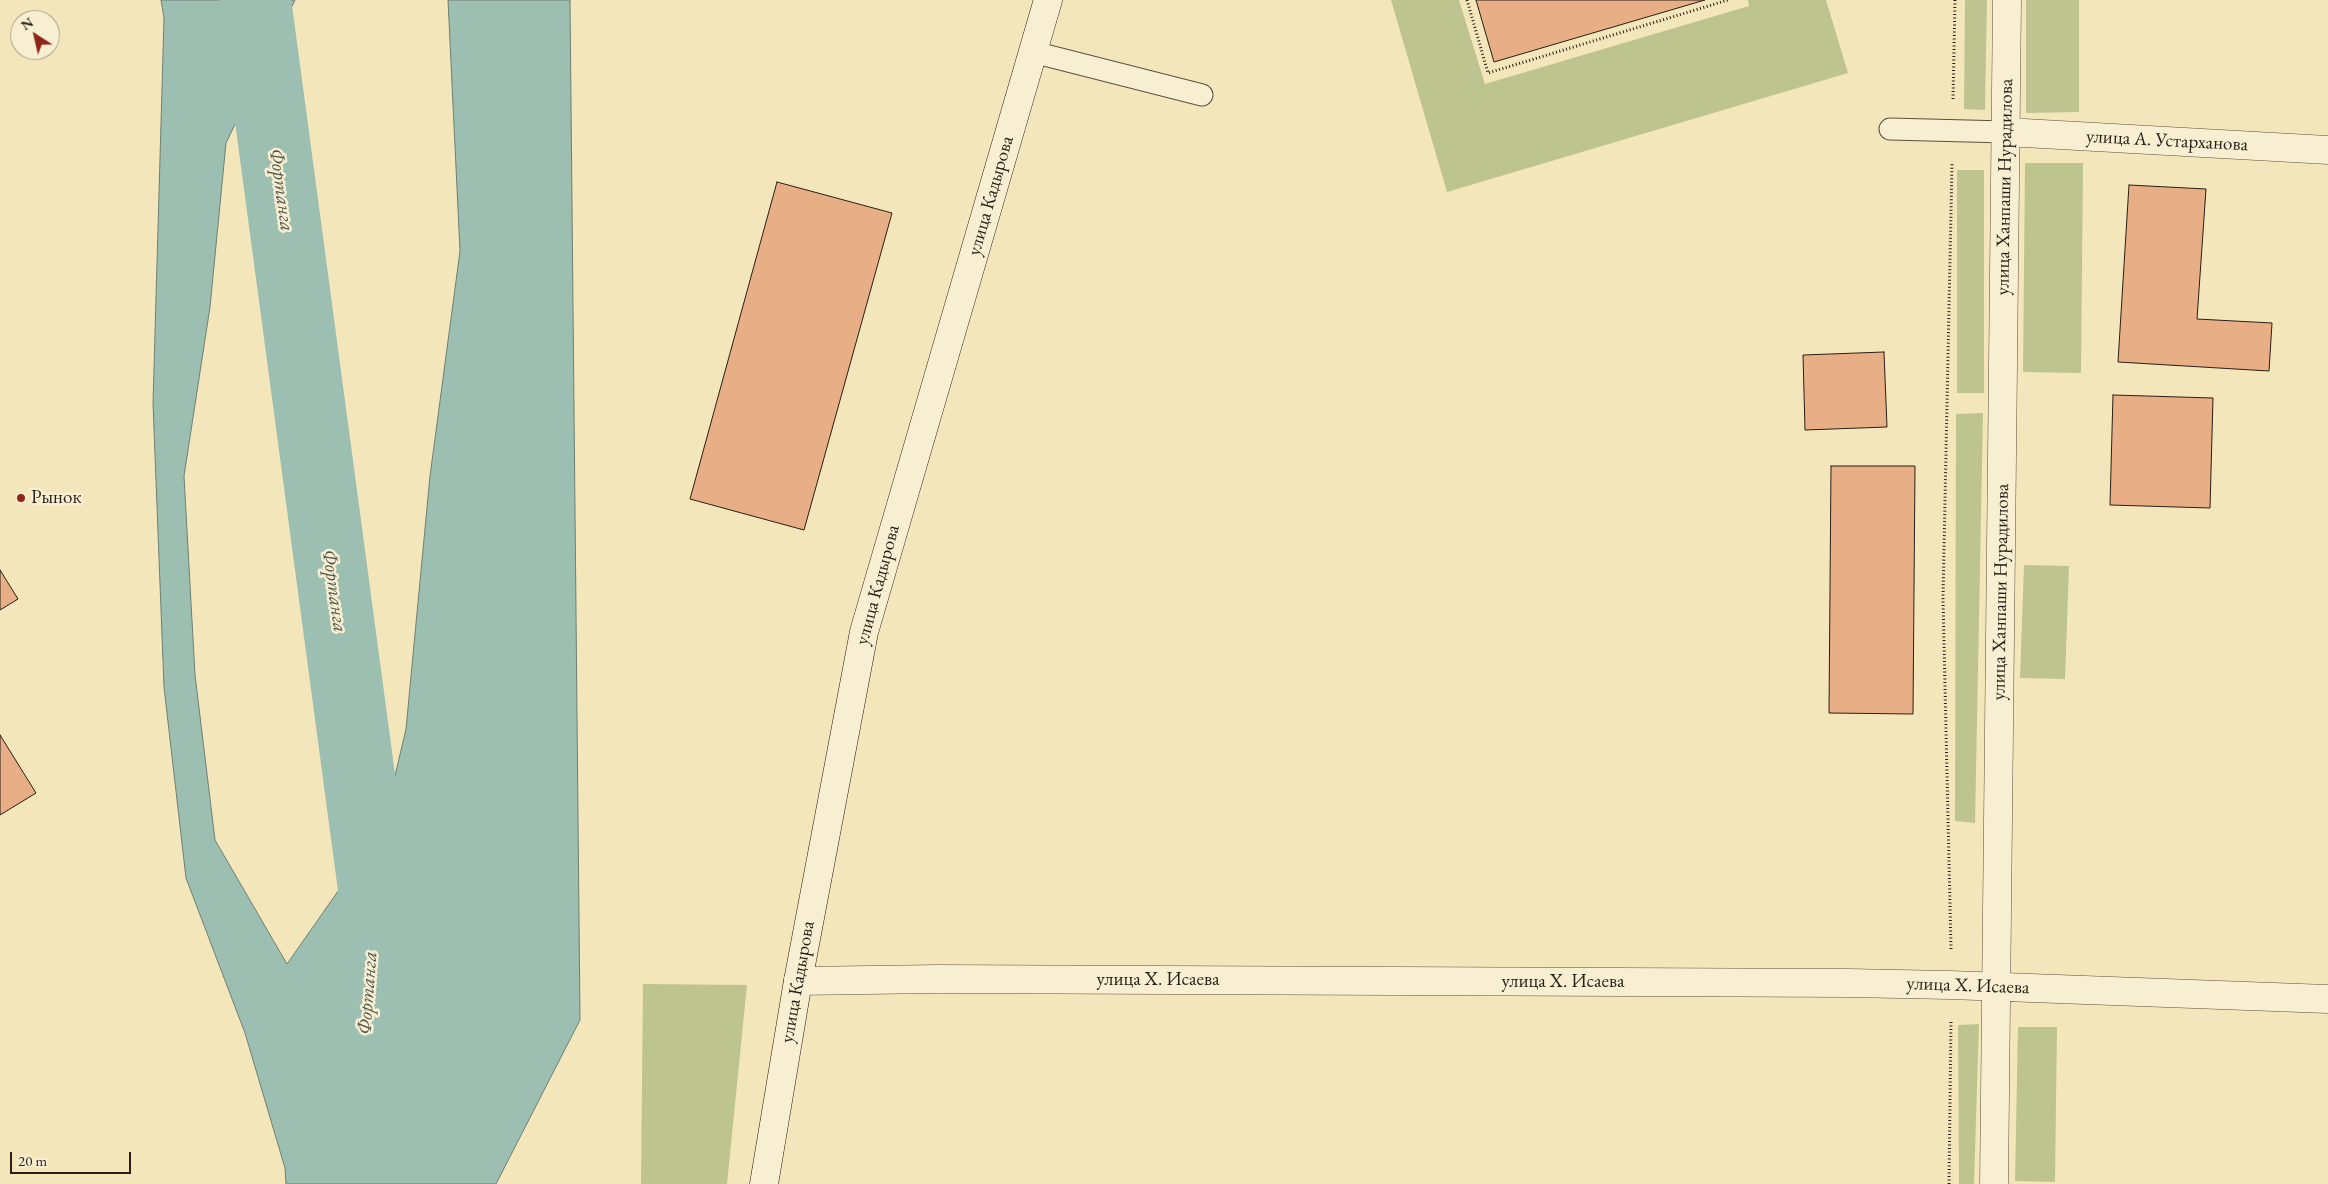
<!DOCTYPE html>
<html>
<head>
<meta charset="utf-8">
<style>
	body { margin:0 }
	#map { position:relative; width:2328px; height:1184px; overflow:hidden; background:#f4e6bb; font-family:"EB Garamond",serif }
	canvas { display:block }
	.north { position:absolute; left:10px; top:10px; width:50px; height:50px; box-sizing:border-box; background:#f8efd3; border:1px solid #a59b87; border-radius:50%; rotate:325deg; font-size:14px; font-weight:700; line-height:20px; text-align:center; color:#281e15 }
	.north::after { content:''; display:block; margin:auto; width:18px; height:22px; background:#8f2418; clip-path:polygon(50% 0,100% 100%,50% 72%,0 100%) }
	.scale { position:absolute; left:10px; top:1152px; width:121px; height:22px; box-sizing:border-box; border:2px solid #281e15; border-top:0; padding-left:6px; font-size:15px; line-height:18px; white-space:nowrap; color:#281e15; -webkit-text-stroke:4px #f8efd3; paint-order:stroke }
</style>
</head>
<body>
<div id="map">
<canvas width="2328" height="1184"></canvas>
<div class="north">N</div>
<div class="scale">20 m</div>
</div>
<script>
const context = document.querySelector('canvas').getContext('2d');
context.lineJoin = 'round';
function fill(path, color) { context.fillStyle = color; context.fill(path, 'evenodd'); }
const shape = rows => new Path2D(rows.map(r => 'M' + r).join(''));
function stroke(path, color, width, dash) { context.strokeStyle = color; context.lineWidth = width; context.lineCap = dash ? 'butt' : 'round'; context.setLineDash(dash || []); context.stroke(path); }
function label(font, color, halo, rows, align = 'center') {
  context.font = font + ' "EB Garamond",serif'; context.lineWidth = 5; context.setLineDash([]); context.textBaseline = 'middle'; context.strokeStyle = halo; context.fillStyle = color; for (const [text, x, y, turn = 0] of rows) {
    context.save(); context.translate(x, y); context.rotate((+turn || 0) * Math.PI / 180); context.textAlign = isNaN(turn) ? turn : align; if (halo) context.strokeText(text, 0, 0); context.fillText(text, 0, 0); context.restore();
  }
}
fill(shape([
	[1391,0,1459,0,1485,84,1749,6,1748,0,1826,0,1848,73,1447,192],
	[1965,0,1987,0,1985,110,1964,109],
	[2026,0,2079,0,2079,112,2026,113],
	[2025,163,2083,163,2081,373,2023,372],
	[1957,170,1984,170,1984,393,1957,393],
	[1983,413,1975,823,1955,821,1956,414],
	[2024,565,2069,566,2065,679,2020,678],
	[643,984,747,985,727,1184,641,1184],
	[1979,1024,1974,1184,1959,1184,1958,1025],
	[2018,1027,2057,1027,2055,1182,2015,1181]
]), '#bdc48f');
const water = shape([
	[161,0,295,0,226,143,210,307,184,476,195,675,215,840,287,964,383,827,406,729,430,476,460,251,448,0,570,0,580,1020,496,1184,286,1184,285,1168,245,1033,186,878,164,687,153,403,164,18,161,0]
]);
fill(water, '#9cbfb1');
stroke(water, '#6e7f73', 1);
stroke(shape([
	[255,0,375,896,371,949]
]), '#9cbfb1', 72);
const building = shape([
	[1476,0,1705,0,1494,62,1476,0],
	[777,182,892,213,804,530,690,499,777,182],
	[2129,185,2206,189,2197,319,2272,323,2269,371,2118,362,2129,185],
	[1884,352,1887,427,1805,430,1803,355,1884,352],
	[2113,395,2213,398,2210,508,2110,505,2113,395],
	[1831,466,1915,466,1913,714,1829,713,1831,466],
	[0,570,18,599,0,610,0,570],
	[0,735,36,793,0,815,0,735]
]);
fill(building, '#e8ae86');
stroke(building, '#281e15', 1);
const lane = shape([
	[1033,52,1202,95],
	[1890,129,2006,132]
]);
const street = shape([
	[2006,132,2328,150],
	[798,981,938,979,1848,983,1950,985,2328,999],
	[1994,1184,2007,0]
]);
const secondary = shape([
	[764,1184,798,981,864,632,1048,0]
]);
stroke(lane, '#5b503e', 23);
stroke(street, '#5b503e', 29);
stroke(secondary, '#281e15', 29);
stroke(shape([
	[1467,0,1488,73,1728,0],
	[1953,99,1955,0],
	[1951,949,1943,598,1952,163],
	[1949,1184,1951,1020]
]), '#281e15', 3, [1, 2.5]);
stroke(lane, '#f8efd3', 21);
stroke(street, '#f8efd3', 28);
stroke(secondary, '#f8efd3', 28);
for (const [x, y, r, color] of [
	[21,498,5,"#8f2418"]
]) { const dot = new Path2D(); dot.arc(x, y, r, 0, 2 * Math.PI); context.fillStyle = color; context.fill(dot); stroke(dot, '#f8efd3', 2); }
label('19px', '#281e15', '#f8efd3', [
	["улица А. Устарханова",2167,141,3],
	["улица Ханпаши Нурадилова",2005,187,-89],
	["улица Кадырова",991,196,-74],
	["улица Кадырова",878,585,-75],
	["улица Ханпаши Нурадилова",2001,592,-89],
	["улица Х. Исаева",1158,980],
	["улица Кадырова",798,982,-80],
	["улица Х. Исаева",1563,982],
	["улица Х. Исаева",1968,986,2]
]);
label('19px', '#281e15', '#f8efd3', [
	["Рынок",31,498]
], 'left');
label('italic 20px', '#51564c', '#f8efd3', [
	["Фортанга",281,190,82],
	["Фортанга",334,591,82],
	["Фортанга",368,993,-86]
]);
</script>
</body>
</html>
